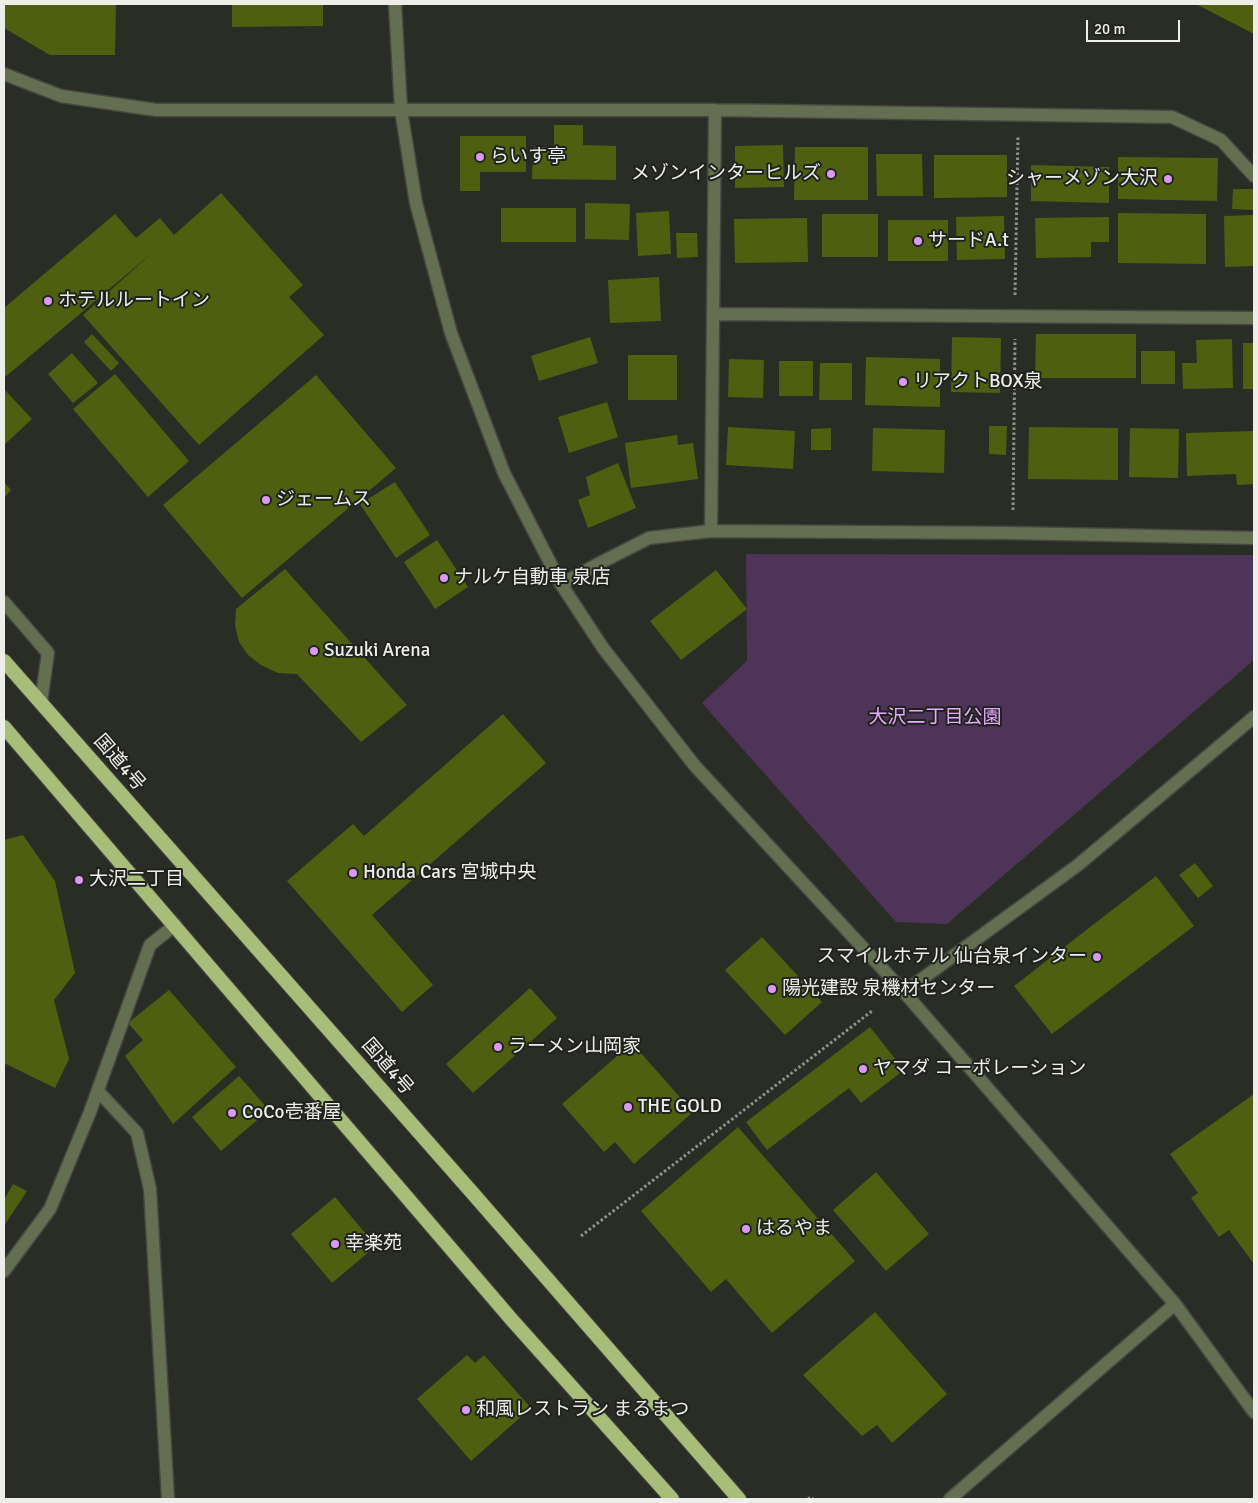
<!DOCTYPE html>
<html>
<head>
<meta charset="utf-8">
<style>
	body { margin:0 }
	#map { position:relative; width:1258px; height:1503px; overflow:hidden; background:#2a2c26; font-family:Signika,sans-serif }
	canvas { display:block }
	.frame { position:absolute; inset:0; border:5px solid #edeeea; pointer-events:none }
	.scale { position:absolute; left:1086px; top:20px; width:94px; height:22px; box-sizing:border-box; border:2px solid #edeeea; border-top:0; padding-left:6px; font-size:15px; line-height:18px; white-space:nowrap; color:#edeeea; -webkit-text-stroke:4px #20221d; paint-order:stroke }
</style>
</head>
<body>
<div id="map">
<canvas width="1258" height="1503"></canvas>
<div class="frame"></div>
<div class="scale">20 m</div>
</div>
<script>
const context = document.querySelector('canvas').getContext('2d');
context.lineJoin = 'round';
function fill(path, color) { context.fillStyle = color; context.fill(path, 'evenodd'); }
const shape = rows => new Path2D(rows.map(r => 'M' + r).join(''));
function stroke(path, color, width, dash) { context.strokeStyle = color; context.lineWidth = width; context.lineCap = dash ? 'butt' : 'round'; context.setLineDash(dash || []); context.stroke(path); }
function label(font, color, halo, rows, align = 'center') {
  context.font = font + ' Signika,"Noto Sans JP",sans-serif'; context.lineWidth = 4; context.setLineDash([]); context.textBaseline = 'middle'; context.strokeStyle = halo; context.fillStyle = color; for (const [text, x, y, turn = 0] of rows) {
    context.save(); context.translate(x, y); context.rotate((+turn || 0) * Math.PI / 180); context.textAlign = isNaN(turn) ? turn : align; if (halo) context.strokeText(text, 0, 0); context.fillText(text, 0, 0); context.restore();
  }
}
fill(shape([
	[746,554,1254,555,1254,660,947,924,896,922,702,703,747,661]
]), '#4e3458');
fill(shape([
	[4,4,116,4,115,55,50,55,4,28],
	[232,4,323,4,323,26,232,27],
	[1196,4,1254,4,1254,34],
	[554,125,583,125,583,145,616,146,616,180,532,179,533,147,554,147],
	[460,136,526,136,526,172,480,172,480,191,460,191],
	[783,145,784,187,735,188,735,146],
	[795,147,868,147,868,200,794,200],
	[876,154,922,154,923,196,877,196],
	[934,155,1007,155,1007,197,934,198],
	[1118,157,1218,158,1217,201,1118,199],
	[1031,165,1109,167,1109,203,1031,201],
	[1233,189,1253,189,1253,210,1232,209],
	[221,193,303,285,289,297,324,335,199,445,83,315,152,253,4,378,4,308,115,214,136,238,160,218,174,235],
	[585,203,630,204,629,240,585,239],
	[501,208,576,208,576,242,501,242],
	[669,211,671,254,638,256,636,213],
	[1118,213,1206,214,1206,264,1118,263],
	[822,214,878,214,878,257,822,257],
	[1254,215,1254,266,1225,267,1224,216],
	[1004,216,1005,259,957,260,956,217],
	[1109,217,1109,242,1091,242,1091,257,1036,258,1035,218],
	[807,218,808,262,735,263,734,219],
	[888,220,948,220,948,261,888,261],
	[676,233,697,233,698,257,677,258],
	[659,277,661,321,610,323,608,280],
	[92,334,119,363,111,371,84,342],
	[1036,334,1136,334,1136,378,1035,378],
	[590,337,598,363,539,381,531,356],
	[952,337,1001,338,1000,393,951,392],
	[1232,339,1233,388,1183,389,1182,363,1197,363,1196,340],
	[1243,343,1254,343,1254,389,1243,389],
	[1141,351,1175,351,1175,384,1141,384],
	[72,353,98,383,73,403,48,374],
	[628,355,677,355,677,400,628,400],
	[866,357,940,359,940,407,865,405],
	[729,359,764,360,763,398,728,397],
	[779,361,813,361,813,396,779,396],
	[820,363,852,363,852,400,819,400],
	[115,374,189,461,148,497,73,409],
	[316,375,396,468,242,598,163,505],
	[4,389,32,419,4,445],
	[607,402,618,437,569,453,558,417],
	[989,426,1007,426,1006,455,989,454],
	[728,427,795,431,793,469,726,465],
	[1029,427,1118,428,1118,480,1028,479],
	[831,428,831,450,811,450,811,429],
	[873,428,945,430,944,473,872,471],
	[1130,428,1179,429,1178,478,1129,477],
	[1254,431,1254,484,1237,485,1236,474,1187,476,1186,433],
	[677,435,678,445,693,443,698,479,631,488,625,443],
	[618,463,636,508,588,528,578,500,590,495,586,477],
	[4,482,11,490,4,498],
	[395,482,430,535,396,558,360,504],
	[437,540,468,587,435,609,404,562],
	[285,569,407,705,361,742,297,674,278,673,261,665,248,655,239,642,235,625,236,609],
	[716,570,747,609,681,660,650,621],
	[503,714,546,763,372,915,433,985,402,1012,287,881,353,824,364,836],
	[23,835,55,881,75,973,54,1000,69,1059,55,1088,4,1063,4,840],
	[1195,863,1213,886,1198,898,1179,875],
	[1156,876,1194,926,1052,1034,1014,986],
	[762,937,822,1002,785,1035,725,970],
	[530,988,557,1018,473,1093,446,1064],
	[169,990,236,1067,173,1124,125,1056,143,1040,128,1023],
	[870,1027,904,1070,861,1103,849,1088,767,1150,746,1122],
	[632,1043,693,1112,634,1164,615,1142,604,1152,562,1104],
	[239,1076,269,1110,221,1151,192,1117],
	[1254,1094,1254,1264,1229,1230,1219,1237,1191,1198,1198,1193,1170,1154],
	[738,1127,855,1261,772,1333,726,1279,711,1292,641,1211],
	[876,1172,929,1234,886,1271,833,1210],
	[13,1184,27,1191,4,1226,4,1200],
	[335,1197,376,1246,332,1283,291,1234],
	[875,1312,947,1394,892,1443,877,1425,862,1436,803,1375],
	[467,1355,475,1363,484,1355,531,1408,471,1461,417,1399]
]), '#4e6010');
const service = shape([
	[4,602,48,653,41,702]
]);
const minor = shape([
	[401,110,715,110,1172,117,1221,140,1254,176],
	[713,314,1254,318],
	[711,531,715,110],
	[561,584,598,564,649,538,711,531,1012,533,1254,538],
	[98,1091,137,1133,150,1189,168,1499],
	[4,1271,50,1209,90,1112,150,945,175,925]
]);
const tertiary = shape([
	[395,4,401,110,416,203,451,333,504,473,561,584,603,648,695,766,904,992,1175,1304,1254,1412],
	[4,74,61,96,156,110,401,110],
	[904,992,1078,865,1254,717],
	[950,1499,1175,1304]
]);
const trunk = shape([
	[4,661,476,1197,739,1499],
	[4,727,512,1320,672,1499]
]);
stroke(service, '#454741', 15);
stroke(minor, '#454741', 15);
stroke(tertiary, '#454741', 15);
stroke(trunk, '#454741', 16);
stroke(shape([
	[1015,295,1018,136],
	[1013,510,1015,339],
	[581,1236,872,1011],
	[808,1499,811,1497,813,1499]
]), '#91938e', 3, [2.5, 2.5]);
stroke(service, '#646e50', 12);
stroke(minor, '#646e50', 12);
stroke(tertiary, '#646e50', 12);
stroke(trunk, '#a8bd78', 14);
for (const [x, y, r, color] of [
	[480,157,5,"#db99f5"],
	[831,174,5,"#db99f5"],
	[1168,179,5,"#db99f5"],
	[918,241,5,"#db99f5"],
	[48,301,5,"#db99f5"],
	[903,382,5,"#db99f5"],
	[266,500,5,"#db99f5"],
	[444,578,5,"#db99f5"],
	[314,651,5,"#db99f5"],
	[353,873,5,"#db99f5"],
	[79,880,5,"#db99f5"],
	[1097,957,5,"#db99f5"],
	[772,989,5,"#db99f5"],
	[498,1047,5,"#db99f5"],
	[863,1069,5,"#db99f5"],
	[628,1107,5,"#db99f5"],
	[232,1113,5,"#db99f5"],
	[746,1229,5,"#db99f5"],
	[335,1244,5,"#db99f5"],
	[466,1410,5,"#db99f5"]
]) { const dot = new Path2D(); dot.arc(x, y, r, 0, 2 * Math.PI); context.fillStyle = color; context.fill(dot); stroke(dot, '#20221d', 2); }
label('19px', '#edeeea', '#20221d', [
	["らいす亭",490,157],
	["メゾンインターヒルズ",821,174,"right"],
	["シャーメゾン大沢",1158,179,"right"],
	["サードA.t",928,241],
	["ホテルルートイン",58,301],
	["リアクトBOX泉",913,382],
	["ジェームス",276,500],
	["ナルケ自動車 泉店",454,578],
	["Suzuki Arena",324,651],
	["Honda Cars 宮城中央",363,873],
	["大沢二丁目",89,880],
	["スマイルホテル 仙台泉インター",1087,957,"right"],
	["陽光建設 泉機材センター",782,989],
	["ラーメン山岡家",508,1047],
	["ヤマダ コーポレーション",873,1069],
	["THE GOLD",638,1107],
	["CoCo壱番屋",242,1113],
	["はるやま",756,1229],
	["幸楽苑",345,1244],
	["和風レストラン まるまつ",476,1410]
], 'left');
label('19px', '#e5a8fd', '#20221d', [
	["大沢二丁目公園",935,718]
]);
label('19px', '#edeeea', '#20221d', [
	["国道4号",119,763,49],
	["国道4号",387,1067,49]
]);
</script>
</body>
</html>
